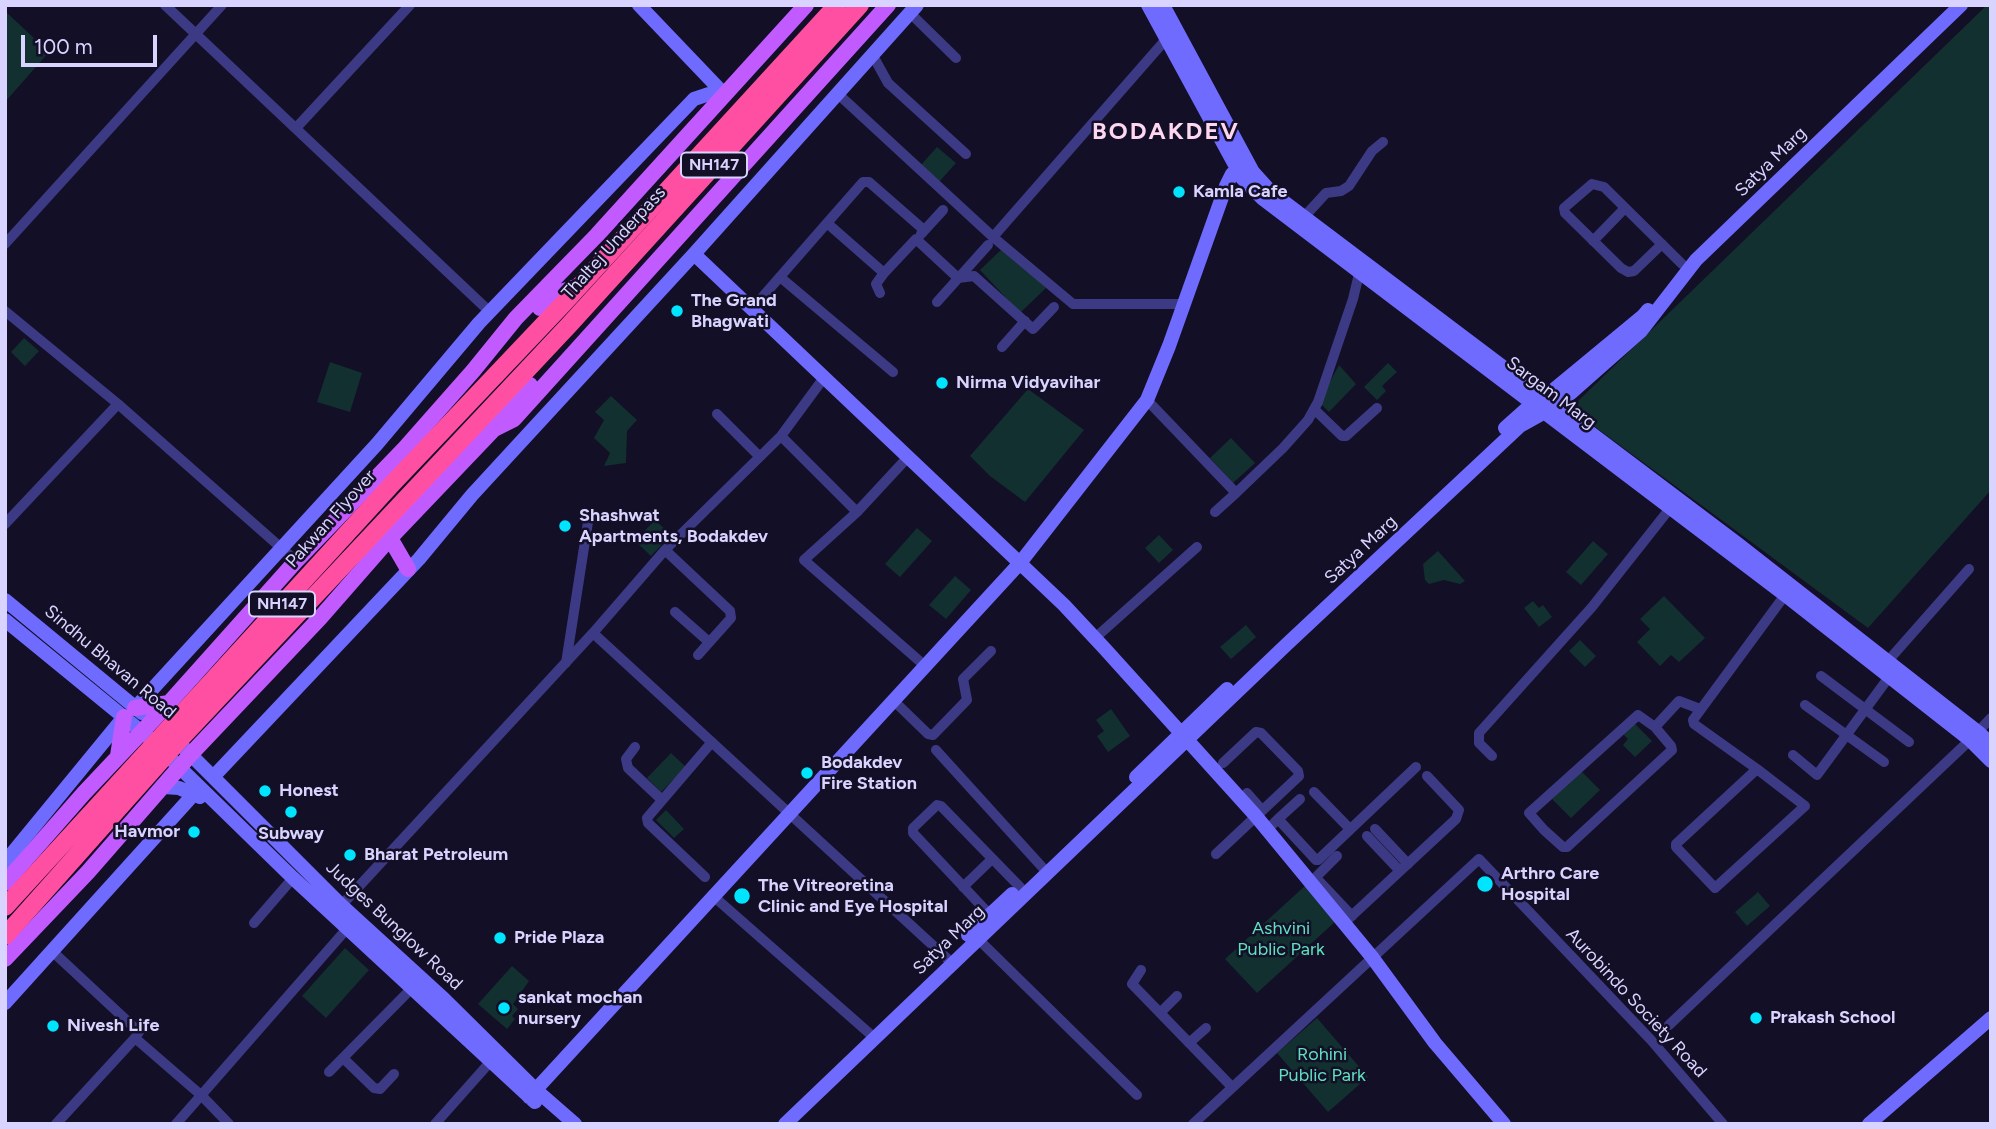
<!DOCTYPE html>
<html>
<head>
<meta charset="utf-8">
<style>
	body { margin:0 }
	#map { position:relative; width:1996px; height:1129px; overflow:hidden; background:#130f26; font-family:Figtree,sans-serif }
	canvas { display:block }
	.frame { position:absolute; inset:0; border:7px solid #d9d4ff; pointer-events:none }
	.scale { position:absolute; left:21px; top:35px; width:136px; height:32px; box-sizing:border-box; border:4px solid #d9d4ff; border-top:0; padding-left:9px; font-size:21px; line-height:24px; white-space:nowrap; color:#d9d4ff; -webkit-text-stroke:5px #130f26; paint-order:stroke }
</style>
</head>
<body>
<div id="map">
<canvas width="1996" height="1129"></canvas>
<div class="frame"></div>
<div class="scale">100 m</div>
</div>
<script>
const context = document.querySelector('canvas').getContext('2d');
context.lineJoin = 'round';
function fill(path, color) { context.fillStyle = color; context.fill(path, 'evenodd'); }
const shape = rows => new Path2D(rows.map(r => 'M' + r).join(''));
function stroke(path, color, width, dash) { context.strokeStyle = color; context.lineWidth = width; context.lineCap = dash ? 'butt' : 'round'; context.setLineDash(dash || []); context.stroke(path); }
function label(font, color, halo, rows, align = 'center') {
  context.font = font + ' Figtree,sans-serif'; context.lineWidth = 5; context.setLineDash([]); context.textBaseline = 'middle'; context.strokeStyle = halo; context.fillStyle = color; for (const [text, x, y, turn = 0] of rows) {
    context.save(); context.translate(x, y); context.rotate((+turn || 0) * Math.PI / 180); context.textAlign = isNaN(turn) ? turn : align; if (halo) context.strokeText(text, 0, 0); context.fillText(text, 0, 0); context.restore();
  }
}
fill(shape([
	[1987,5,1991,5,1991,490,1868,628,1587,421,1577,410,1578,401],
	[5,11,49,52,5,102],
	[937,147,956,163,939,182,920,166],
	[1005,246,1046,288,1020,313,980,270],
	[24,338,39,351,25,366,11,352],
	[330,362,362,373,350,412,317,402],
	[1388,363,1397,372,1382,386,1386,391,1377,400,1364,387],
	[1339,365,1356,384,1329,412,1319,402],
	[1028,389,1084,430,1025,502,990,476,970,456],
	[611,396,637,420,627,431,626,463,604,466,610,453,594,438,604,420,595,412],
	[1231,438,1255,463,1233,483,1210,458],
	[655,520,671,535,651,556,635,541],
	[917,528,932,541,900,577,885,564],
	[1159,535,1173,550,1159,563,1145,548],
	[1593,541,1608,554,1581,585,1566,572],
	[1438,551,1465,581,1460,584,1444,580,1429,584,1425,580,1423,564],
	[955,576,971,590,946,619,929,605],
	[1664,596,1705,638,1679,662,1671,655,1660,666,1637,642,1650,629,1640,619],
	[1533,601,1539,608,1543,605,1552,617,1539,627,1524,608],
	[1246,625,1256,637,1231,659,1220,647],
	[1580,640,1596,656,1585,667,1569,651],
	[1111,709,1130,736,1108,752,1097,736,1104,731,1096,720],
	[1634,723,1652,741,1635,757,1623,745,1628,739,1623,734],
	[671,753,686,767,661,792,647,778],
	[1580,770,1600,790,1571,818,1552,799],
	[666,810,684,829,674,838,656,820],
	[1307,884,1337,920,1257,993,1225,959],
	[1758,892,1770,906,1747,926,1735,912],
	[345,948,369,970,326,1018,302,996],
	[512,966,529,981,513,1004,518,1009,512,1016,515,1019,507,1029,478,1004],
	[1317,1018,1368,1077,1328,1112,1277,1053]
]), '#12302f');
stroke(shape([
	[165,5,490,312],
	[910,13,956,58],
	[872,54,888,83,966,154],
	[837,93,993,237,1168,37],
	[296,128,410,5],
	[1304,217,1326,193,1341,191,1349,186,1372,151,1383,142],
	[827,223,863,182,869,182,924,230],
	[921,234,943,210],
	[993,237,1073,304,1184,304],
	[1593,241,1625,208],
	[5,244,222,5],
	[1662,244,1634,271,1628,272,1621,268,1565,213,1564,208,1592,184,1604,187,1682,264],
	[780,277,893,372],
	[880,293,876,284,884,273],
	[937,302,988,245],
	[751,310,827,223,884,273,916,239,958,278,974,276,1033,329,1054,307],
	[5,311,118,404,296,561],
	[1002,347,1025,321],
	[1147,400,1236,493,1283,448,1308,420,1318,402,1353,299,1359,274],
	[1314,409,1342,436,1346,436,1377,408],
	[717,414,759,456],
	[781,436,857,512],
	[908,457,857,512,804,560,924,665],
	[1215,512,1236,493],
	[5,524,118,404],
	[665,550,730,611,731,618,698,655],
	[675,612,709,642],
	[593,633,952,963],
	[1095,638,1197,547],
	[1887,662,1969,569],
	[566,663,588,522],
	[1821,676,1909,742],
	[894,701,928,734,933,735,967,700,963,679,991,651],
	[1805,705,1884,762],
	[1638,715,1655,727,1671,746,1672,750,1567,847,1563,847,1544,830,1529,813,1638,715],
	[1655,727,1679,701,1700,709],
	[635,747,626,759,628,768,662,800],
	[936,750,1043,868],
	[1793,755,1817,775,1889,677],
	[1492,756,1479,743,1479,733,1592,607,1671,507],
	[1757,769,1676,844,1676,847,1715,888,1805,806,1757,769,1694,724,1693,720,1785,595],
	[1314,792,1350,829],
	[1247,793,1262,810],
	[1278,819,1300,799],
	[1375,829,1408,864],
	[1267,830,1278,819,1316,860,1318,860,1416,767],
	[1367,836,1400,871],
	[1216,854,1299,776,1298,771,1261,733,1256,732,1223,763],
	[1337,856,1317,876,1317,879,1352,916],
	[705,877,648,823,647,818,712,742],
	[963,887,992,859],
	[712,895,869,1033],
	[338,909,593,633,665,550,781,436,823,379],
	[989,914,913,833,913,828,937,805,941,806,1020,887],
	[254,923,293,878],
	[1344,923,1456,819,1459,810,1427,776],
	[978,939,1137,1095],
	[52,951,139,1032,135,1038],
	[1141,970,1132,984,1232,1087],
	[1160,1013,1177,996],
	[1669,1025,1970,740,1991,718],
	[1189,1043,1206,1028],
	[343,1058,374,1088,380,1089,394,1074],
	[329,1072,412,988],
	[56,1124,135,1038,202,1096,229,1124],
	[176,1124,351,924],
	[435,1124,491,1061],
	[1193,1124,1479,859,1651,1040,1723,1124]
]), '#3d3a85', 10);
stroke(shape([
	[639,5,725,95],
	[1148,5,1242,178,1263,199,1785,595,1970,740,1991,761],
	[1163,5,1253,172,1271,192,1738,544,1978,732,1991,744],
	[694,254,1064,605,1105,649,1255,815,1372,957,1435,1043,1504,1124],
	[1505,428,1533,403,1545,397,1643,316,1648,310],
	[5,600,142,713],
	[5,620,148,737],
	[135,708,377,444,479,323,694,99,709,94,725,95],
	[182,746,341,905,444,999,536,1090,575,1124],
	[173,761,293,878,535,1102],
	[214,776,419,559,472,495,694,254,917,5],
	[1136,777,1227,689],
	[163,787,179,788,200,797],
	[5,862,124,717],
	[968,935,1012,894],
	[5,1003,193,795],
	[529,1097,1020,563,1147,400,1169,346,1226,186,1232,174,1247,161],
	[785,1124,1286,645,1520,426,1556,406,1641,331,1696,260,1961,5],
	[1869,1124,1991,1018]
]), '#6f6bff', 14);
stroke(shape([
	[540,308,554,294,579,286],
	[495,427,506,410,530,385],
	[390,538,408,569],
	[135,708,169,703],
	[118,756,124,717],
	[5,883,84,793,169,703,296,561,405,448,473,371,516,318,597,235,806,5],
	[5,959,88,872,191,754,320,618,390,538,494,429,514,419,888,5]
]), '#c25bff', 16);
stroke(shape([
	[5,907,393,483,563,304,837,5],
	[5,936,183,736,570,324,860,5]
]), '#ff4fa3', 18);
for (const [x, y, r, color] of [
	[1179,192,7,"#00e5ff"],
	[677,311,7,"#00e5ff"],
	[942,383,7,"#00e5ff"],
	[565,526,7,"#00e5ff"],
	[807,773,7,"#00e5ff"],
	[265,791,7,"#00e5ff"],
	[291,812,7,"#00e5ff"],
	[194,832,7,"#00e5ff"],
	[350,855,7,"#00e5ff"],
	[1485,884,9,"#00e5ff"],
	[742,896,9,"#00e5ff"],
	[500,938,7,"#00e5ff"],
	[504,1008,7,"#00e5ff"],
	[1756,1018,7,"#00e5ff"],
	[53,1026,7,"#00e5ff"]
]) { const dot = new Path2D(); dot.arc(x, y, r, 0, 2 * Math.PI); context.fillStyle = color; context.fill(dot); stroke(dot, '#130f26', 2.5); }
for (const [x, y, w] of [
	[714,165,66],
	[282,604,66]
]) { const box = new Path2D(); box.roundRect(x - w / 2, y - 12.5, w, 25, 5); context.fillStyle = '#130f26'; context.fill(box); stroke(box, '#d9d4ff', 2); }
label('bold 16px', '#d9d4ff', null, [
	["NH147",714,165],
	["NH147",282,604]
]);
label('18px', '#d9d4ff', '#130f26', [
	["Satya Marg",1771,162,-44],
	["Thaltej Underpass",614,243,-48],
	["Sargam Marg",1551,393,37],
	["Pakwan Flyover",331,519,-48],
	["Satya Marg",1361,550,-43],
	["Sindhu Bhavan Road",110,662,40],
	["Judges Bunglow Road",394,926,43],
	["Satya Marg",949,940,-44],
	["Aurobindo Society Road",1636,1003,47]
]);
label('bold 18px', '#d9d4ff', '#130f26', [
	["Kamla Cafe",1193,192],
	["The Grand",691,301],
	["Bhagwati",691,322],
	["Nirma Vidyavihar",956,383],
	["Shashwat",579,516],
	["Apartments, Bodakdev",579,537],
	["Bodakdev",821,763],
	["Fire Station",821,784],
	["Honest",279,791],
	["Havmor",180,832,"right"],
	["Subway",291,834,"center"],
	["Bharat Petroleum",364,855],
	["Arthro Care",1501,874],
	["Hospital",1501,895],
	["The Vitreoretina",758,886],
	["Clinic and Eye Hospital",758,907],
	["Pride Plaza",514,938],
	["sankat mochan",518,998],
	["nursery",518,1019],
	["Prakash School",1770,1018],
	["Nivesh Life",67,1026]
], 'left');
label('18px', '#5fe0c0', '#130f26', [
	["Ashvini",1281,929],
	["Public Park",1281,950],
	["Rohini",1322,1055],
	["Public Park",1322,1076]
]);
context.letterSpacing = '2px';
label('bold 24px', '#ffd6f0', '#130f26', [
	["BODAKDEV",1166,132]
]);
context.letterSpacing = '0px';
</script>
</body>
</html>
